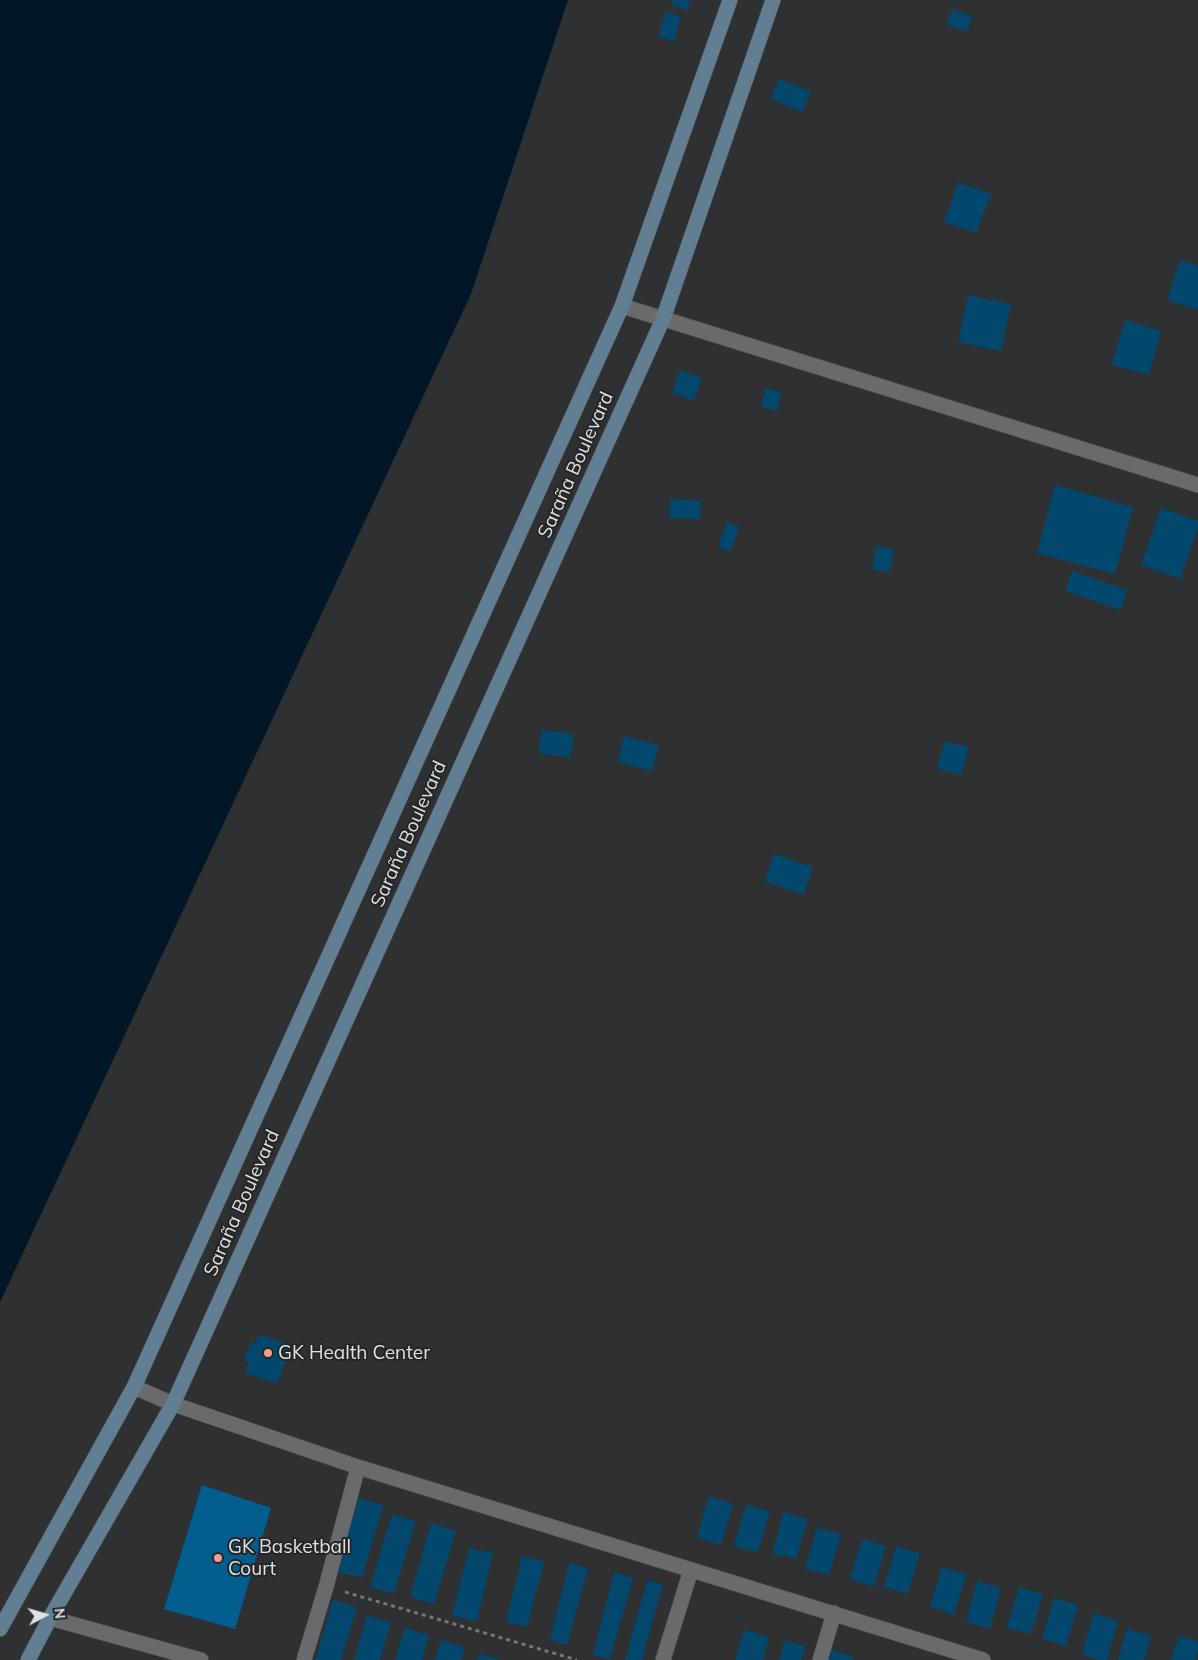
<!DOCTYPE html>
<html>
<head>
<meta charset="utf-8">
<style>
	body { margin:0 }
	#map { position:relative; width:1198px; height:1660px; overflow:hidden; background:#2e3032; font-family:Mulish,sans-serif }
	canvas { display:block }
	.north { position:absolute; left:20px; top:1590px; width:50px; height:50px; -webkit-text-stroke:4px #242628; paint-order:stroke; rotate:84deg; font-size:14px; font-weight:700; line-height:20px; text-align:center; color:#dfe0e1 }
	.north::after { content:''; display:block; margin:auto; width:18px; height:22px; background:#dfe0e1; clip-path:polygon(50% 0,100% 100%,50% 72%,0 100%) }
</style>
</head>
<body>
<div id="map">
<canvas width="1198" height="1660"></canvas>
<div class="north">N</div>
</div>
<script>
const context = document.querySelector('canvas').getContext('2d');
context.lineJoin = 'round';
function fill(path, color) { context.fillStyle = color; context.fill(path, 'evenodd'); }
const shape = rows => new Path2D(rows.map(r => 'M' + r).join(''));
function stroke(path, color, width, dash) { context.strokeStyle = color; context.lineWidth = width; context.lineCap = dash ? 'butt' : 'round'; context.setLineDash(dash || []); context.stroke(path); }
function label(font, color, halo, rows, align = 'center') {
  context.font = font + ' Mulish,sans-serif'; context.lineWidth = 4; context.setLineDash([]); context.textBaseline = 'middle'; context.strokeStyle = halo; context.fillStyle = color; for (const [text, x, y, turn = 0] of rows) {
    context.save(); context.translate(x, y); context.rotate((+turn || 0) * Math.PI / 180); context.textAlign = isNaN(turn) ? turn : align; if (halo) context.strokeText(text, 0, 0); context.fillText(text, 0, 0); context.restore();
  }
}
fill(shape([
	[202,1485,271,1508,235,1629,164,1609]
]), '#015e8f');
fill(shape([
	[0,0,568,0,471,294,0,1302]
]), '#011727');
fill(shape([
	[673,0,690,0,687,11,671,5],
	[952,9,972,16,967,31,947,25],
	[666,11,681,17,674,41,658,37],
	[779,79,811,91,803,112,770,99],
	[958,182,991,194,976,233,944,222],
	[1180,260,1198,266,1198,310,1167,300],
	[968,295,1011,304,1001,351,958,342],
	[1125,320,1161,331,1149,375,1112,365],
	[680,370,702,378,694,401,672,393],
	[765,388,781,392,777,411,761,407],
	[1055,485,1133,507,1115,574,1037,553],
	[670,499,701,501,700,519,669,518],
	[1161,508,1198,521,1198,528,1180,579,1141,565],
	[727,522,739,527,731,552,718,547],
	[876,546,894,549,890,572,872,569],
	[1072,571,1127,590,1121,610,1065,591],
	[542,730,574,734,570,758,538,753],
	[624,736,659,745,652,771,618,762],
	[945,741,969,747,961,775,937,768],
	[774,854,813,867,804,895,765,881],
	[260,1335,292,1345,277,1383,245,1373,249,1362,244,1360,251,1342,255,1344],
	[709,1496,733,1504,721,1545,697,1537],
	[359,1498,383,1505,362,1578,337,1571],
	[746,1505,770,1511,758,1552,734,1546],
	[784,1512,808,1519,796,1559,772,1553],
	[392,1514,416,1521,394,1594,370,1587],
	[431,1523,456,1531,434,1604,410,1597],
	[817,1528,841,1534,829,1575,805,1569],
	[862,1539,886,1546,874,1587,850,1579],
	[896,1547,920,1553,908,1594,884,1587],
	[469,1548,493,1553,477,1621,452,1616],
	[522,1556,544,1562,527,1627,506,1622],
	[569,1563,588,1568,567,1645,550,1640],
	[942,1567,966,1574,954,1615,930,1607],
	[614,1572,633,1578,610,1659,593,1655],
	[647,1581,663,1584,642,1660,625,1660],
	[977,1581,1001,1588,990,1629,966,1622],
	[1019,1587,1043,1594,1031,1634,1007,1628],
	[1054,1598,1078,1605,1066,1646,1042,1639],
	[333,1600,357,1607,341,1660,315,1660],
	[1094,1613,1118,1621,1107,1660,1101,1660,1082,1654],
	[367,1615,391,1623,380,1660,354,1660],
	[405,1628,429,1635,422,1660,395,1660],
	[1127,1629,1151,1636,1144,1660,1118,1660],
	[744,1630,769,1637,763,1660,735,1660],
	[1179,1636,1198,1642,1198,1650,1195,1660,1171,1660],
	[441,1640,465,1647,461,1660,435,1660],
	[785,1640,805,1646,801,1660,779,1660],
	[827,1649,854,1657,853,1660,824,1660],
	[479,1654,500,1659,500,1660,477,1660]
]), '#03476d');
const street = shape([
	[622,306,1198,485],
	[134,1387,173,1404,358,1467,983,1660],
	[50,1618,201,1660],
	[304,1660,326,1587,358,1467],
	[663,1660,691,1570],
	[820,1660,834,1613]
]);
const secondary = shape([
	[0,1629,134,1387,622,306,730,0],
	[28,1660,50,1618,173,1404,663,319,773,0]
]);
stroke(street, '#4a4c4d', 16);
stroke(secondary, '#4a4c4d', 16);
stroke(shape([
	[345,1592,577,1660]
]), '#747677', 3, [4, 4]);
stroke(street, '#686a6c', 15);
stroke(secondary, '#617e92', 15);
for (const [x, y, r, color] of [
	[268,1353,5,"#f49d8c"],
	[218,1558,5,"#f49d8c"]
]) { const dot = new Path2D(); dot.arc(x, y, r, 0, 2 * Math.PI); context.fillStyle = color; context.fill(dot); stroke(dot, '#242628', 2); }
label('19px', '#dfe0e1', '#242628', [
	["Saraña Boulevard",576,465,-66],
	["Saraña Boulevard",409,834,-66],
	["Saraña Boulevard",242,1203,-66]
]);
label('19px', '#dfe0e1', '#242628', [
	["GK Health Center",278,1353],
	["GK Basketball",228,1547],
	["Court",228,1569]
], 'left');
</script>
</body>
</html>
